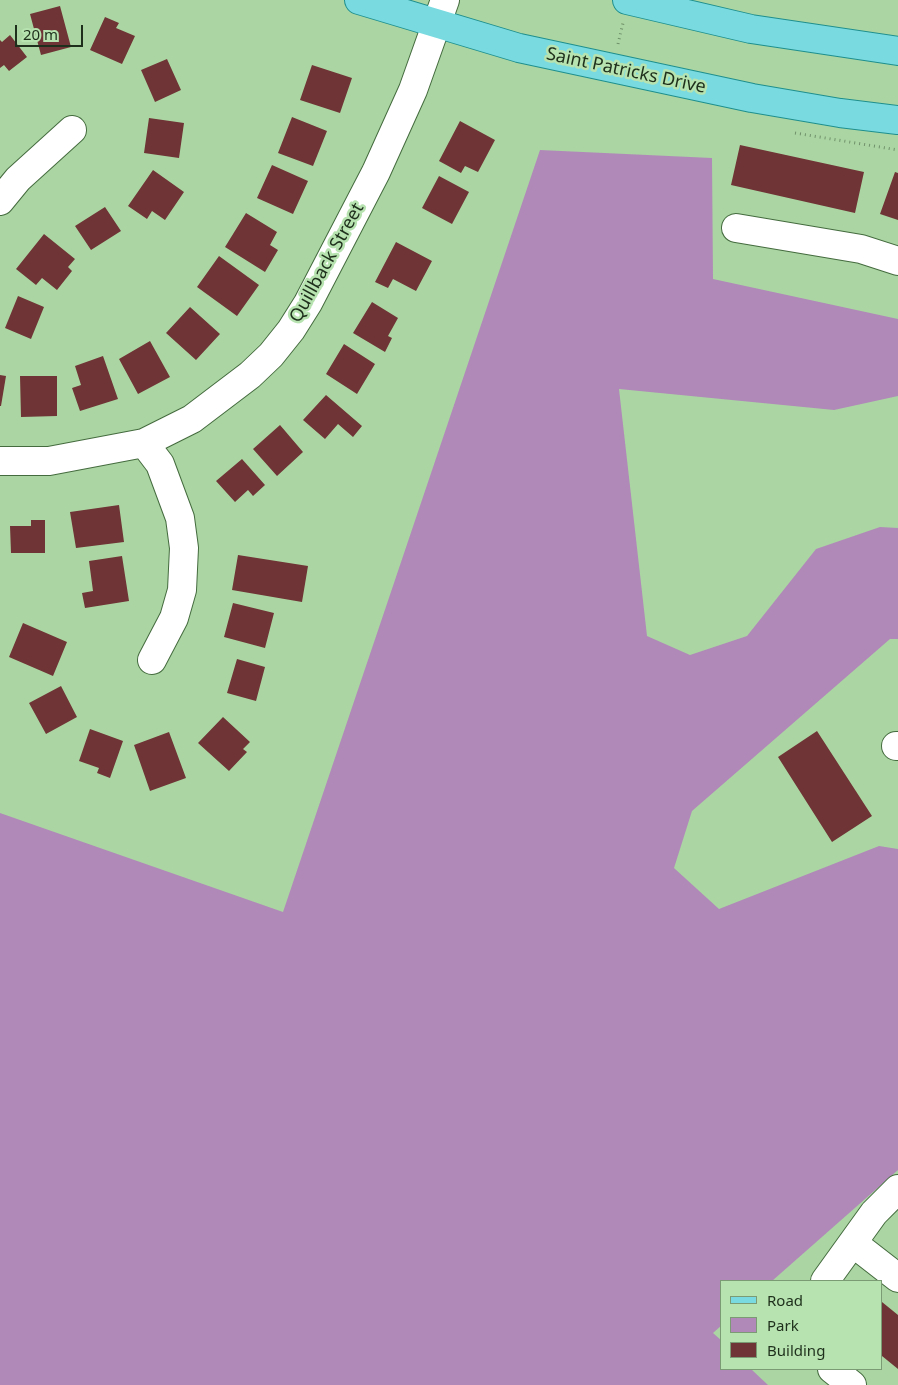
<!DOCTYPE html>
<html>
<head>
<meta charset="utf-8">
<style>
	body { margin:0 }
	#map { position:relative; width:898px; height:1385px; overflow:hidden; background:#abd6a3; font-family:"Noto Sans",sans-serif }
	canvas { display:block }
	.legend { position:absolute; left:720px; top:1280px; width:162px; height:90px; box-sizing:border-box; background:#b7e3b0; border:1px solid #7a9b74; margin:0; padding:6px 9px; list-style:none; font-size:15px; color:#1e2f1b }
	.legend li { display:flex; align-items:center; gap:10px; height:25px }
	.legend b { width:25px; border:1px solid #7a9b74 }
	.scale { position:absolute; left:15px; top:25px; width:68px; height:22px; box-sizing:border-box; border:2px solid #1e2f1b; border-top:0; padding-left:6px; font-size:15px; line-height:18px; white-space:nowrap; color:#1e2f1b; -webkit-text-stroke:4px #b7e3b0; paint-order:stroke }
</style>
</head>
<body>
<div id="map">
<canvas width="898" height="1385"></canvas>
<ul class="legend">
<li><b style="height:6px;background:#79dae0"></b>Road</li>
<li><b style="height:14px;background:#b089b8"></b>Park</li>
<li><b style="height:14px;background:#6f3435"></b>Building</li>
</ul>
<div class="scale">20 m</div>
</div>
<script>
const context = document.querySelector('canvas').getContext('2d');
context.lineJoin = 'round';
function fill(path, color) { context.fillStyle = color; context.fill(path, 'evenodd'); }
const shape = rows => new Path2D(rows.map(r => 'M' + r).join(''));
function stroke(path, color, width, dash) { context.strokeStyle = color; context.lineWidth = width; context.lineCap = dash ? 'butt' : 'round'; context.setLineDash(dash || []); context.stroke(path); }
function label(font, color, halo, rows, align = 'center') {
  context.font = font + ' "Noto Sans",sans-serif'; context.lineWidth = 5; context.setLineDash([]); context.textBaseline = 'middle'; context.strokeStyle = halo; context.fillStyle = color; for (const [text, x, y, turn = 0] of rows) {
    context.save(); context.translate(x, y); context.rotate((+turn || 0) * Math.PI / 180); context.textAlign = isNaN(turn) ? turn : align; if (halo) context.strokeText(text, 0, 0); context.fillText(text, 0, 0); context.restore();
  }
}
fill(shape([
	[540,150,712,158,713,279,898,319,898,396,834,410,619,389,647,636,690,655,747,636,816,549,880,527,898,528,898,639,890,639,692,811,674,868,719,909,879,846,898,849,898,1170,772,1281,722,1281,722,1325,713,1333,722,1341,722,1369,751,1369,768,1385,0,1385,0,813,283,912]
]), '#b089b8');
fill(shape([
	[60,6,71,47,41,55,30,14],
	[105,17,119,23,116,28,135,36,122,64,90,50],
	[10,35,27,57,9,71,4,65,0,68,0,40,2,42],
	[167,59,181,90,155,102,141,70],
	[312,65,352,78,340,113,300,100],
	[292,117,327,131,313,166,278,153],
	[149,118,184,123,179,158,144,153],
	[460,121,495,140,478,172,465,166,461,173,439,161],
	[740,145,864,172,855,213,731,185],
	[272,165,308,181,293,214,257,198],
	[153,170,184,192,165,220,152,211,147,219,128,206],
	[895,172,898,173,898,220,880,214],
	[439,176,469,192,452,224,422,208],
	[105,207,121,231,91,250,75,226],
	[246,213,277,232,270,245,278,250,265,272,225,247],
	[44,234,75,259,68,267,72,271,57,290,42,278,36,285,16,269],
	[396,242,432,261,416,291,393,279,388,288,375,282],
	[219,256,259,285,237,316,197,287],
	[18,296,44,307,31,339,5,328],
	[372,302,398,318,388,336,392,338,385,352,353,333],
	[190,307,220,334,196,360,166,333],
	[150,341,170,377,138,394,119,359],
	[344,344,375,364,357,394,326,374],
	[103,356,118,399,80,411,72,388,81,385,75,366],
	[0,375,6,376,1,406,0,406],
	[20,376,57,376,57,416,21,417],
	[326,395,362,426,353,437,338,424,325,439,303,420],
	[280,425,303,452,277,476,253,449],
	[242,459,265,485,253,496,248,490,235,502,216,481],
	[119,505,124,542,76,548,70,512],
	[31,520,45,520,45,553,11,553,10,526,31,526],
	[238,555,308,566,302,602,232,590],
	[122,556,129,601,85,608,82,593,93,591,89,561],
	[233,603,274,613,265,648,224,637],
	[23,623,67,642,53,676,9,657],
	[237,659,265,667,256,701,227,693],
	[61,686,77,717,46,734,29,703],
	[223,717,250,742,243,749,247,752,229,771,198,743],
	[90,729,123,741,110,778,97,773,99,768,79,761],
	[817,731,872,816,832,842,778,757],
	[169,732,186,778,150,791,134,745],
	[882,1302,898,1315,898,1369,882,1356]
]), '#6f3435');
const minor = shape([
	[0,201,18,179,72,130],
	[736,228,861,249,898,261],
	[144,443,160,464,180,518,184,548,182,590,174,618,152,660],
	[0,461,49,461,144,443,192,419,250,375,271,355,291,330,308,303,376,172,413,90,445,0],
	[896,746,898,746],
	[853,1243,898,1278],
	[825,1281,874,1213,898,1189],
	[832,1369,852,1385]
]);
const major = shape([
	[359,0,519,48,752,98,840,113,898,120],
	[627,0,751,29,898,51]
]);
stroke(minor, '#446b3e', 30);
stroke(major, '#1f8f8d', 30);
stroke(shape([
	[618,44,623,23],
	[795,133,898,150]
]), '#70916b', 3, [1, 4]);
stroke(minor, '#fff', 28);
stroke(major, '#79dae0', 28);
label('18px', '#1e2f1b', '#b7e3b0', [
	["Saint Patricks Drive",626,71,12],
	["Quillback Street",327,263,-61]
]);
</script>
</body>
</html>
